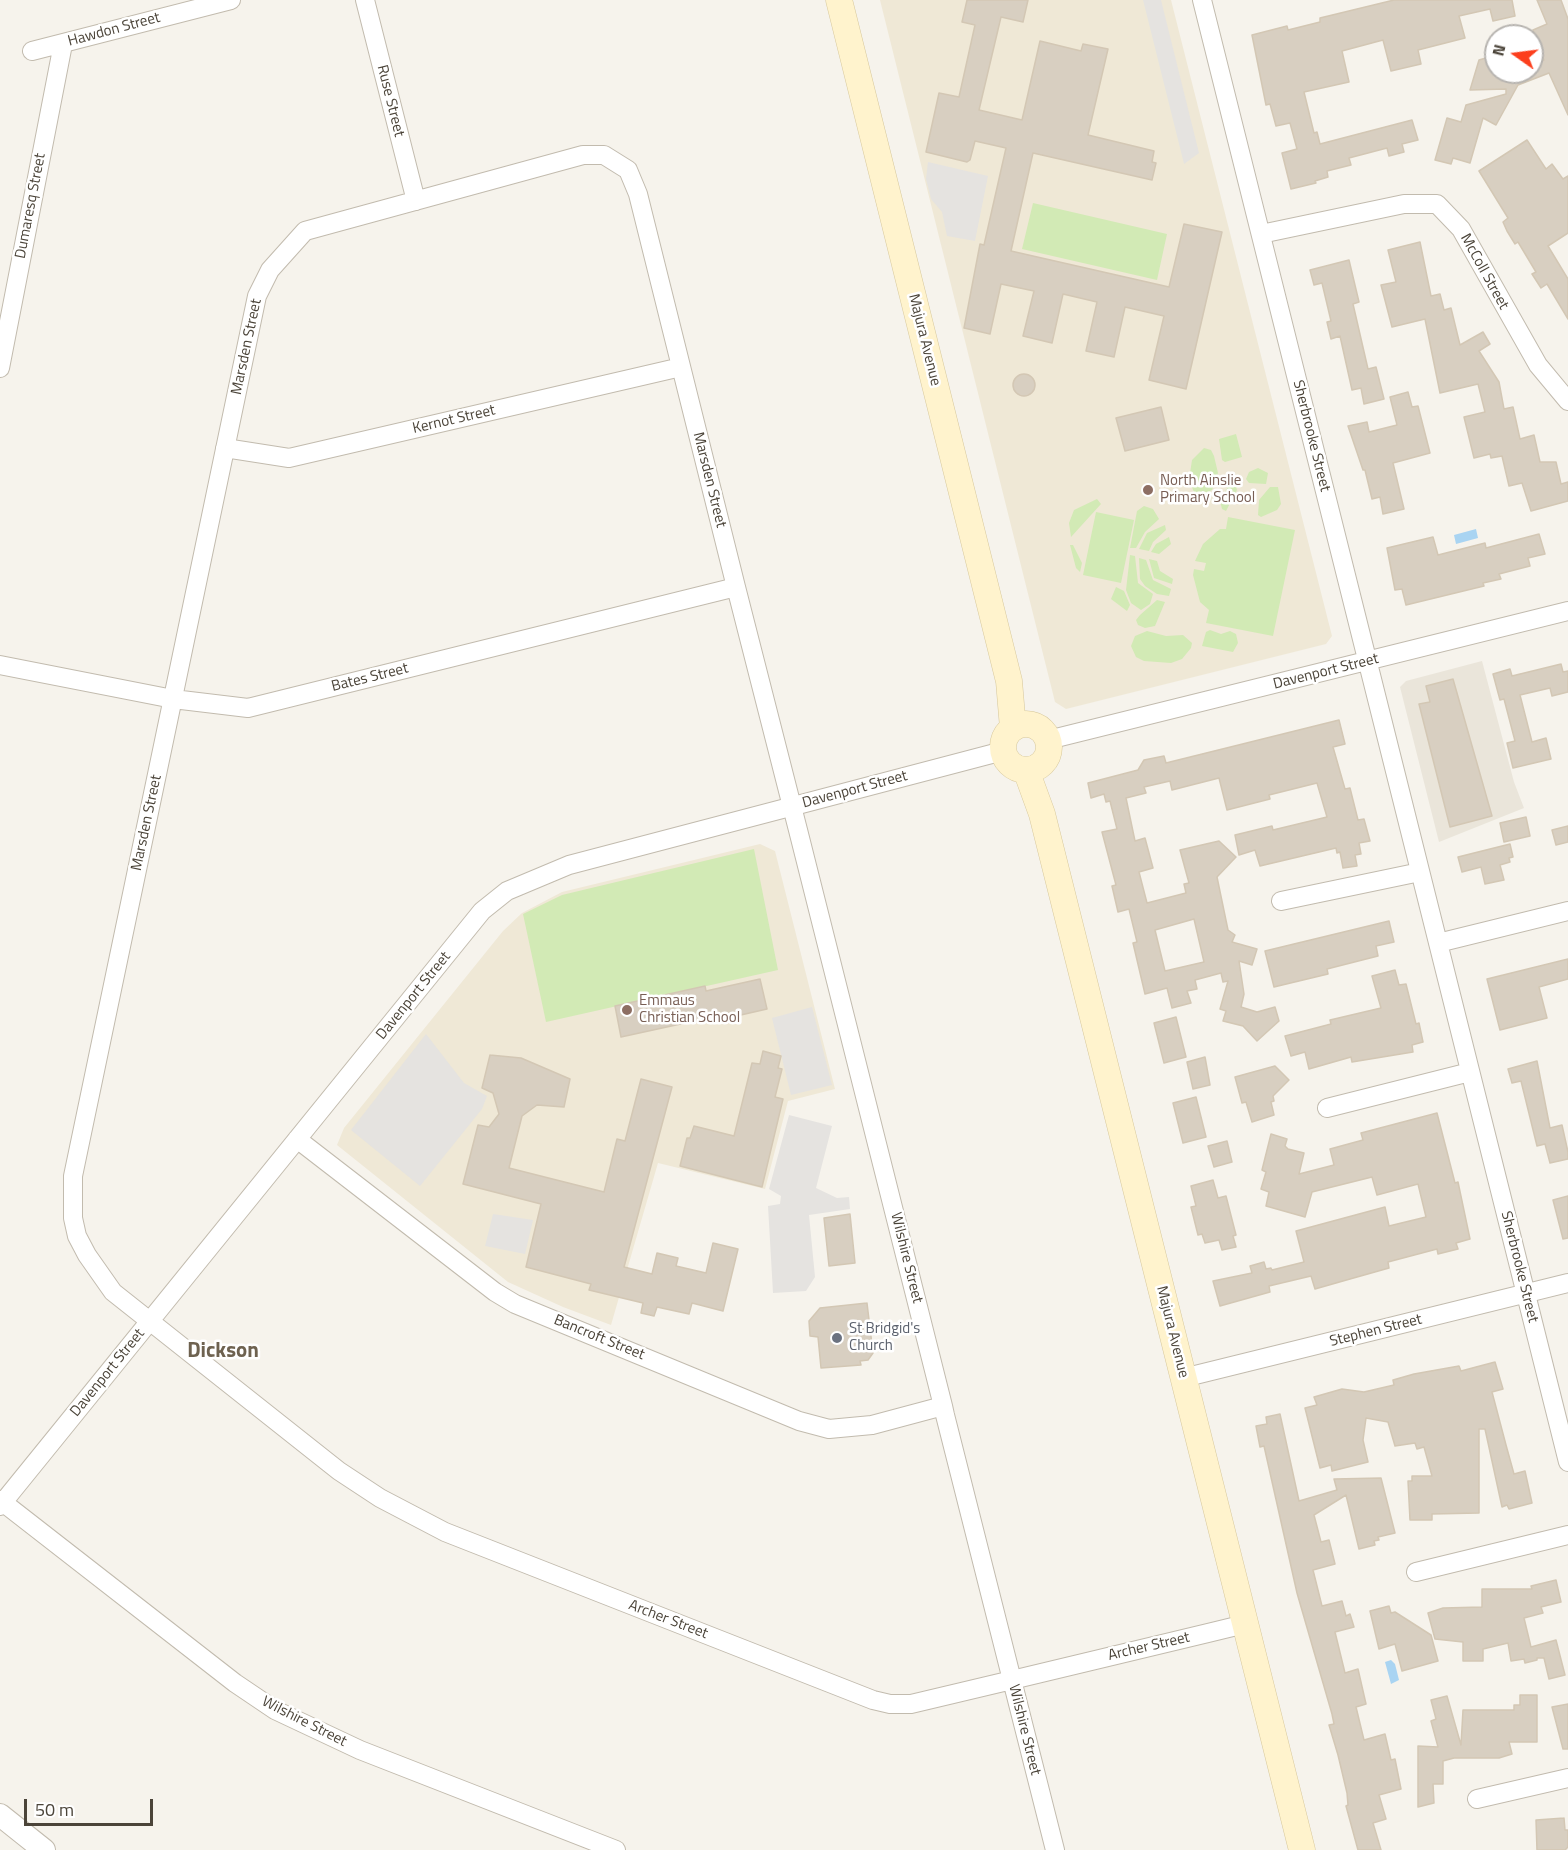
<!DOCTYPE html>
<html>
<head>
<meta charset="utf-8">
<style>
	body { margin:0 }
	#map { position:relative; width:1568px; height:1850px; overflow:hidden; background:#f6f3ec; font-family:"Titillium Web",sans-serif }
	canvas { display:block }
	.north { position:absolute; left:1484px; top:24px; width:60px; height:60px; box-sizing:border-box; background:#fff; border:2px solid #b7b4b0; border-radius:50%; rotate:284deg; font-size:16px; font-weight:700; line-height:24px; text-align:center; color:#4b4439 }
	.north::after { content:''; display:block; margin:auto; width:21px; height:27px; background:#fc3f1d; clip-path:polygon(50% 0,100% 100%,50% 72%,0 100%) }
	.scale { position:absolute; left:24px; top:1799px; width:129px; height:27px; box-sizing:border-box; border:3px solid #4b4439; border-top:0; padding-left:8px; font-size:18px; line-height:21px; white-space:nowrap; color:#4b4439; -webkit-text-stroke:4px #fff; paint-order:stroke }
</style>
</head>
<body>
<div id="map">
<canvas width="1568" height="1850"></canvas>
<div class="north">N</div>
<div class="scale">50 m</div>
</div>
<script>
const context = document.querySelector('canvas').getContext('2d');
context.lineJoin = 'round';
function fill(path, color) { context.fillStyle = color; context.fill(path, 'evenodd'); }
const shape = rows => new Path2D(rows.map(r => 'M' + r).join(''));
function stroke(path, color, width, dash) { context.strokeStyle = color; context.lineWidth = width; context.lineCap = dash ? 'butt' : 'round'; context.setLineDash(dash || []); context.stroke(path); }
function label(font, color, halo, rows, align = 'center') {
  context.font = font + ' "Titillium Web",sans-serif'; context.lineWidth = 5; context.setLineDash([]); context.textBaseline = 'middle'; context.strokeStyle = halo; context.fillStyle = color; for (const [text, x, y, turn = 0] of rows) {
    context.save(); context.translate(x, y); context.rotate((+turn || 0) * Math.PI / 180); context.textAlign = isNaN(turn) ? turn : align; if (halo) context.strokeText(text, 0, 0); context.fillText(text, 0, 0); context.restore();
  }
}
fill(shape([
	[1482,661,1514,782,1524,808,1439,842,1400,687,1406,681]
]), '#eae5da');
fill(shape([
	[880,0,1171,0,1332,636,1326,644,1066,709,1055,702],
	[760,844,775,851,835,1089,788,1101,765,1189,658,1163,611,1325,563,1307,508,1282,337,1145,344,1128,503,931,522,913,562,892]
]), '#efe8d6');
fill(shape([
	[1033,203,1167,234,1157,280,1022,249],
	[1236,434,1242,457,1225,462,1222,460,1219,439],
	[1204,448,1211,450,1214,456,1218,473,1212,490,1202,495,1194,492,1189,480,1192,460],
	[1258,468,1268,473,1266,484,1249,483,1246,479,1249,472],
	[1230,483,1236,486,1237,490,1226,511,1222,509,1220,501],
	[1270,487,1278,487,1281,504,1277,510,1261,517,1258,515,1259,500],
	[1097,499,1101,504,1071,537,1069,523,1074,510],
	[1144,506,1153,509,1159,519,1145,532,1136,548,1130,548,1137,511],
	[1096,512,1134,520,1121,583,1083,575],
	[1228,517,1295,530,1273,636,1206,623,1209,610,1200,602,1193,575,1194,569,1204,571,1206,563,1195,561,1203,544,1220,529,1226,529],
	[1165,525,1166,530,1153,542,1149,551,1139,549,1147,533],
	[1169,537,1171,544,1159,554,1151,552,1156,544],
	[1070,545,1073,545,1082,563,1080,572,1076,568],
	[1130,555,1135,556,1138,583,1153,594,1150,604,1141,610,1131,603,1126,590],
	[1139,558,1146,560,1153,580,1171,589,1169,596,1157,594,1145,586,1140,579],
	[1149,559,1157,561,1160,571,1173,579,1172,584,1154,578],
	[1116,587,1124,591,1130,605,1127,611,1111,599],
	[1157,600,1165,602,1155,626,1145,628,1138,625,1136,620,1140,615],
	[1210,630,1221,634,1230,631,1236,634,1238,643,1233,652,1202,646,1206,632],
	[1147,631,1166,636,1183,635,1192,643,1191,648,1182,659,1171,663,1144,661,1136,657,1131,646,1135,636],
	[754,849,778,970,546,1022,523,914,562,895]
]), '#d2eab5');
fill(shape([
	[1143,0,1161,0,1199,153,1184,164],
	[928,162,988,176,975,241,947,236,942,212,931,199,926,179],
	[812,1007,832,1085,791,1095,772,1018],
	[426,1034,464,1083,487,1096,482,1109,420,1186,351,1130],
	[789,1115,832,1126,816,1188,837,1198,849,1197,850,1209,809,1215,815,1277,806,1291,773,1293,768,1206,780,1204,781,1196,769,1189],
	[493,1214,533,1220,525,1254,485,1246]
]), '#e5e3e0');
fill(shape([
	[1476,529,1478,538,1456,544,1454,535],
	[1391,1660,1395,1664,1399,1680,1391,1684,1385,1662]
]), '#a9d4f2');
const building = shape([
	[967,0,1028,0,1023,22,1001,17,979,110,1022,120,1040,41,1081,51,1083,44,1108,49,1088,135,1154,151,1152,162,1156,163,1152,180,1033,153,1011,251,1169,287,1184,224,1222,232,1186,389,1149,380,1164,316,1125,307,1114,357,1086,351,1097,302,1063,294,1052,343,1023,336,1034,291,1001,284,990,334,964,328,980,244,984,245,1006,148,975,141,970,160,967,162,926,152,939,93,959,97,975,25,962,22,967,0],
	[1394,0,1512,0,1515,16,1493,21,1490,9,1459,16,1465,38,1418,50,1421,64,1391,71,1383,40,1342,51,1349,82,1304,92,1314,133,1317,132,1320,144,1412,120,1418,140,1402,144,1404,152,1389,156,1387,148,1349,158,1351,165,1327,171,1328,177,1315,181,1316,183,1291,189,1282,153,1297,149,1290,123,1276,126,1270,104,1266,105,1252,35,1287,26,1288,30,1320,22,1320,18,1394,0],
	[1537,0,1561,0,1568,19,1568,115,1549,73,1518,85,1496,125,1483,118,1470,163,1453,158,1451,164,1435,160,1447,118,1461,122,1466,105,1506,94,1506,89,1470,90,1479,60,1496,55,1496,72,1532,72,1532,65,1544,60,1533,30,1547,24,1537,0],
	[1527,140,1546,169,1552,164,1563,179,1568,176,1568,233,1548,246,1568,279,1568,319,1547,284,1541,288,1532,274,1536,272,1518,242,1515,244,1507,231,1503,222,1508,218,1479,171,1527,140],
	[1420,242,1431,296,1440,294,1444,310,1451,308,1460,345,1483,332,1490,344,1479,351,1499,382,1504,409,1513,407,1520,439,1534,435,1540,462,1556,462,1561,484,1568,482,1568,501,1531,511,1522,483,1509,486,1502,456,1491,458,1490,454,1474,458,1464,417,1485,412,1478,384,1440,393,1425,319,1392,327,1381,285,1396,282,1388,250,1420,242],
	[1349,260,1359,302,1353,304,1368,369,1376,367,1384,399,1364,404,1361,388,1352,390,1340,336,1331,339,1327,322,1331,321,1322,283,1314,285,1310,270,1349,260],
	'1013 385a11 11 0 1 1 22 0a11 11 0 1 1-22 0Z',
	[1408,392,1412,407,1418,406,1430,453,1393,463,1404,509,1383,514,1380,497,1372,499,1365,470,1363,470,1348,426,1367,422,1369,432,1397,425,1390,397,1408,392],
	[1161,407,1169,440,1125,451,1116,418,1161,407],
	[1539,534,1545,554,1528,558,1530,566,1499,574,1501,579,1483,583,1484,586,1406,605,1402,589,1395,590,1387,548,1433,537,1438,555,1485,543,1486,548,1539,534],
	[1561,664,1563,672,1568,671,1568,692,1552,696,1550,688,1520,695,1532,742,1546,738,1551,759,1513,768,1507,743,1515,741,1504,699,1500,700,1493,674,1510,669,1512,676,1561,664],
	[1453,679,1492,816,1450,827,1419,704,1430,702,1426,686,1453,679],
	[1339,720,1345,744,1333,747,1345,789,1350,788,1358,820,1364,819,1370,841,1359,843,1361,854,1355,855,1357,866,1343,868,1340,852,1337,853,1336,848,1260,866,1255,850,1239,855,1235,835,1272,826,1273,830,1327,817,1317,783,1269,795,1270,799,1227,810,1219,778,1172,790,1170,781,1144,787,1146,793,1126,798,1135,841,1145,838,1153,868,1139,872,1147,903,1186,893,1184,884,1189,883,1180,850,1219,841,1236,857,1217,877,1228,930,1235,935,1232,942,1257,949,1252,965,1239,961,1244,994,1241,1007,1257,1012,1275,1007,1279,1021,1257,1041,1243,1026,1223,1021,1226,1011,1220,1009,1228,981,1223,982,1221,973,1195,980,1197,989,1187,991,1191,1003,1172,1008,1167,988,1145,994,1133,943,1137,942,1129,909,1118,912,1112,886,1116,885,1102,832,1117,829,1110,801,1106,802,1104,794,1091,798,1088,783,1138,770,1144,760,1164,756,1166,763,1339,720],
	[1194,919,1204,962,1165,971,1155,930,1194,919],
	[1526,817,1530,836,1504,842,1500,823,1526,817],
	[1568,826,1568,842,1556,845,1552,830,1568,826],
	[1510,844,1513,857,1509,858,1510,862,1500,865,1504,880,1485,884,1481,867,1462,872,1458,857,1510,844],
	[1389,921,1394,942,1376,946,1378,956,1327,969,1328,974,1274,987,1265,951,1389,921],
	[1568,959,1568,979,1539,987,1547,1018,1500,1030,1487,979,1568,959],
	[1395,970,1399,985,1406,984,1416,1024,1419,1023,1423,1042,1412,1045,1413,1052,1352,1062,1351,1057,1309,1069,1305,1052,1291,1056,1285,1036,1331,1024,1330,1020,1381,1008,1372,976,1395,970],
	[760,979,767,1009,732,1017,731,1013,621,1037,615,1006,705,986,706,991,760,979],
	[1176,1017,1186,1057,1164,1063,1154,1023,1176,1017],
	[763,1051,781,1056,778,1068,782,1069,775,1097,783,1099,762,1187,680,1166,687,1138,690,1138,694,1126,734,1136,752,1063,760,1064,763,1051],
	[490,1055,521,1058,570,1079,564,1107,537,1105,522,1116,509,1168,604,1192,617,1139,625,1141,641,1079,672,1087,624,1267,652,1274,657,1253,678,1258,676,1266,706,1273,713,1243,738,1249,723,1311,692,1303,689,1314,657,1307,654,1316,641,1313,643,1303,589,1290,591,1284,526,1267,541,1204,463,1184,478,1125,489,1127,499,1114,493,1093,482,1088,490,1055],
	[1205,1057,1210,1085,1193,1089,1187,1062,1205,1057],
	[1537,1061,1550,1128,1562,1125,1568,1152,1568,1159,1550,1163,1545,1144,1537,1146,1521,1081,1512,1083,1508,1069,1537,1061],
	[1275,1066,1289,1080,1273,1096,1274,1101,1271,1102,1274,1115,1252,1122,1246,1102,1242,1103,1235,1077,1275,1066],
	[1196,1097,1206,1137,1183,1143,1173,1103,1196,1097],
	[1437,1113,1455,1183,1458,1182,1470,1239,1456,1243,1458,1249,1438,1254,1437,1249,1388,1262,1389,1268,1343,1281,1315,1289,1311,1276,1269,1286,1270,1292,1220,1306,1213,1281,1252,1273,1250,1266,1264,1262,1266,1269,1271,1268,1272,1270,1304,1262,1296,1231,1385,1207,1389,1226,1426,1217,1418,1184,1377,1195,1372,1177,1312,1192,1305,1217,1266,1206,1269,1192,1261,1189,1266,1172,1262,1170,1271,1134,1287,1139,1285,1146,1288,1149,1304,1153,1299,1174,1334,1165,1330,1149,1363,1140,1361,1133,1437,1113],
	[1227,1141,1232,1162,1214,1167,1208,1146,1227,1141],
	[1213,1180,1218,1198,1226,1196,1236,1235,1233,1236,1236,1247,1222,1250,1219,1240,1205,1243,1202,1234,1198,1235,1191,1207,1196,1206,1191,1186,1213,1180],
	[1568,1196,1568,1238,1563,1239,1553,1200,1568,1196],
	[850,1214,855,1263,829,1266,824,1218,850,1214],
	[867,1303,873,1353,868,1360,860,1361,861,1365,821,1368,818,1337,810,1336,809,1321,820,1308,867,1303],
	[1495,1362,1503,1389,1492,1392,1506,1445,1514,1474,1525,1471,1532,1503,1509,1509,1507,1505,1502,1507,1485,1429,1479,1429,1479,1513,1432,1514,1432,1520,1410,1520,1408,1481,1412,1481,1412,1476,1432,1476,1424,1447,1417,1449,1415,1443,1395,1446,1388,1422,1366,1418,1363,1440,1368,1462,1332,1471,1331,1465,1320,1468,1305,1408,1317,1405,1314,1397,1342,1389,1364,1392,1394,1385,1393,1380,1414,1374,1459,1366,1461,1371,1495,1362],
	[1280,1414,1299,1501,1337,1490,1334,1479,1381,1478,1395,1533,1378,1537,1379,1540,1374,1541,1375,1545,1359,1549,1346,1495,1314,1515,1321,1542,1329,1540,1335,1564,1313,1570,1322,1606,1342,1601,1346,1616,1350,1614,1354,1627,1335,1632,1345,1673,1358,1669,1366,1704,1356,1707,1364,1740,1385,1734,1391,1760,1395,1759,1401,1789,1379,1795,1386,1819,1373,1823,1381,1850,1358,1850,1346,1806,1348,1805,1347,1793,1338,1755,1329,1725,1334,1724,1332,1714,1297,1593,1264,1446,1260,1447,1256,1426,1267,1424,1266,1417,1280,1414],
	[1556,1580,1561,1602,1541,1607,1543,1613,1524,1618,1531,1647,1556,1640,1565,1675,1549,1679,1544,1658,1537,1658,1537,1660,1525,1663,1524,1659,1511,1661,1508,1643,1483,1649,1483,1661,1463,1661,1463,1642,1435,1639,1428,1613,1443,1608,1482,1607,1482,1589,1532,1589,1531,1586,1556,1580],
	[1389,1606,1391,1613,1395,1612,1431,1635,1438,1661,1402,1671,1395,1644,1379,1649,1370,1611,1389,1606],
	[1520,1695,1537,1695,1537,1742,1509,1742,1512,1754,1499,1758,1454,1758,1443,1761,1443,1784,1433,1784,1434,1803,1418,1807,1418,1746,1438,1747,1431,1721,1436,1719,1431,1700,1447,1696,1461,1745,1463,1710,1514,1710,1514,1705,1520,1705,1520,1695],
	[1568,1704,1568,1749,1563,1749,1552,1707,1568,1704],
	[1564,1818,1565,1830,1568,1830,1568,1847,1565,1850,1537,1850,1536,1820,1564,1818]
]);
fill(building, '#d8cfc1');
stroke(building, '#d3c7b4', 1.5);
const minor = shape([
	[365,0,416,201],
	[1202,0,1568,1462],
	[32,51,231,0],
	[1261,234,1404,204,1437,204,1461,229,1538,365,1568,401],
	[0,368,63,44],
	[225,448,289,458,681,367],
	[0,665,173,699,248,708,736,587],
	[1048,740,1568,611],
	[1281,901,1420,872],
	[1438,943,1568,911],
	[1327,1108,1470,1072],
	[297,1139,495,1292,515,1304,799,1421,829,1429,872,1425,943,1406],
	[1183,1378,1568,1283],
	[0,1500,235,1683,275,1710,360,1750,616,1850],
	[0,1506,482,911,507,891,569,865,1003,751],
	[1416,1572,1568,1535],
	[1477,1799,1568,1778],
	[1055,1850,1012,1680,945,1415,943,1406,798,830,736,587,638,194,628,170,604,155,583,155,305,231,270,270,257,296,73,1176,73,1218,77,1236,87,1255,113,1292,339,1471,380,1498,445,1532,873,1700,890,1704,911,1704,1012,1680,1208,1633,1245,1624]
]);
const tertiary = shape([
	[0,1815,44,1850]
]);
const secondary = shape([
	[839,0,1009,681,1013,728],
	'1003 747a23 23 0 1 1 46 0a23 23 0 1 1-46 0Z',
	[1026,770,1042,814,1302,1850]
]);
stroke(minor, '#c2bbae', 20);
stroke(tertiary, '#c2bbae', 24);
stroke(secondary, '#d6c79b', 27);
stroke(minor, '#fff', 18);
stroke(tertiary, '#fff', 22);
stroke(secondary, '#fff3cd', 26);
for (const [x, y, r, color] of [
	[1148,490,6,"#8d6e63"],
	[627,1010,6,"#8d6e63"],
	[837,1338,6,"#6b7280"]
]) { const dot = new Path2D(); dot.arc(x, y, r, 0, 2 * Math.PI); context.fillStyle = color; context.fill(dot); stroke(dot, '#fff', 2); }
label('15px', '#4b4439', '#fff', [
	["Hawdon Street",114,30,-15],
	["Ruse Street",390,101,76],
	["Dumaresq Street",31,206,-79],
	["McColl Street",1484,272,61],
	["Majura Avenue",924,340,76],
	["Marsden Street",247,347,-78],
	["Kernot Street",454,420,-13],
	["Sherbrooke Street",1311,436,76],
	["Marsden Street",709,480,76],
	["Davenport Street",1326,672,-14],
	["Bates Street",370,678,-14],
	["Davenport Street",855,790,-15],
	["Marsden Street",147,823,-78],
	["Davenport Street",414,996,-51],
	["Wilshire Street",906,1258,76],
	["Sherbrooke Street",1519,1267,76],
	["Stephen Street",1376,1331,-14],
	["Majura Avenue",1172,1332,76],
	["Bancroft Street",599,1338,22],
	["Davenport Street",108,1373,-51],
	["Archer Street",668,1620,21],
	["Archer Street",1149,1647,-13],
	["Wilshire Street",304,1722,27],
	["Wilshire Street",1024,1730,76]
]);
label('15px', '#785e54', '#fff', [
	["North Ainslie",1160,481],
	["Primary School",1160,498],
	["Emmaus",639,1001],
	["Christian School",639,1018]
], 'left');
label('15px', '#5b616d', '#fff', [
	["St Bridgid's",849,1329],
	["Church",849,1346]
], 'left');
label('bold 21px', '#6e6250', '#fff', [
	["Dickson",223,1352]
]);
</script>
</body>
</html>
